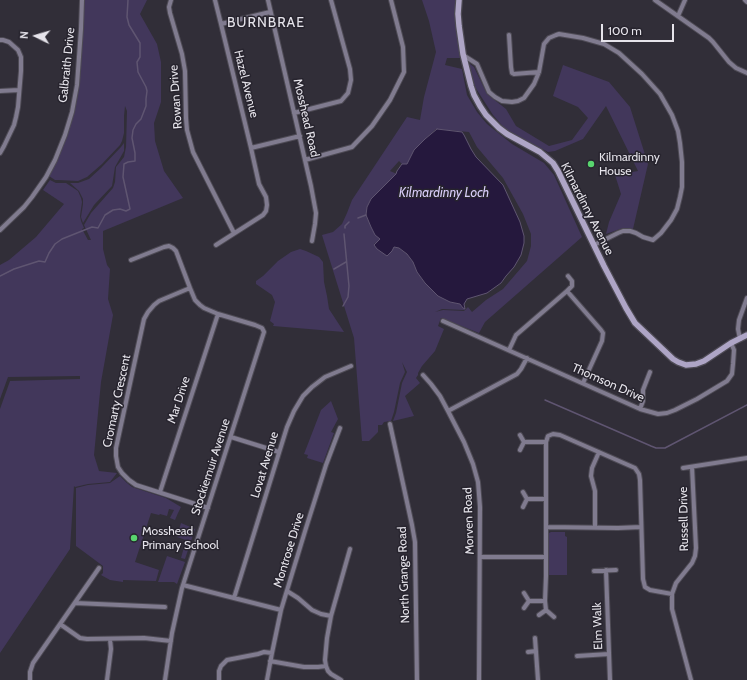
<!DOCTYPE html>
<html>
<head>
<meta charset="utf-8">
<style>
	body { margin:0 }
	#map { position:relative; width:747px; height:680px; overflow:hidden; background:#312e38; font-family:Cabin,sans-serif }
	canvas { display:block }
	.north { position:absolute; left:16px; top:16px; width:40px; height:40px; -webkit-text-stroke:3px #27242e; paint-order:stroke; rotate:275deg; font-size:11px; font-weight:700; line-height:16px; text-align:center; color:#e6e4eb }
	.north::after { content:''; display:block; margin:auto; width:14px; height:18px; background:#e6e4eb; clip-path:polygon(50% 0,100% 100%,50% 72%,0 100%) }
	.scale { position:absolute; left:601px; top:24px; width:73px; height:18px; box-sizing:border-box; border:2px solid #e6e4eb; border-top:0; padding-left:5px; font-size:12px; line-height:14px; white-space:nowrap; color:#e6e4eb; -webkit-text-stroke:3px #27242e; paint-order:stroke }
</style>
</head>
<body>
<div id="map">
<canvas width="747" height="680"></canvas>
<div class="north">N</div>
<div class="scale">100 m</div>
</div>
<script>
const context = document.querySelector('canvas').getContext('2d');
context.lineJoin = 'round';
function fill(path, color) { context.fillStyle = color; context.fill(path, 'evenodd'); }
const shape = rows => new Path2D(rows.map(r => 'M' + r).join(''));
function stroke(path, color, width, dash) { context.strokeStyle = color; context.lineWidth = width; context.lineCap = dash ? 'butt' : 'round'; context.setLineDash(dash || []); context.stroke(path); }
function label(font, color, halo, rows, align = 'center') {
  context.font = font + ' Cabin,sans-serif'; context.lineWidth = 3; context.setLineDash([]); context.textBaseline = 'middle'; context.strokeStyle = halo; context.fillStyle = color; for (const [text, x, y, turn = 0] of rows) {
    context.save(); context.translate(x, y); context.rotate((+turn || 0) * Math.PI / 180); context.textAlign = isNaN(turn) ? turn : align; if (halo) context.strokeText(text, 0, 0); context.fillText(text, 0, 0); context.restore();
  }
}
fill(shape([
	[84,0,147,0,140,14,157,44,161,62,161,102,154,123,155,141,164,171,183,198,103,231,103,249,107,265,110,269,108,299,113,315,101,382,94,455,99,471,117,473,110,482,88,484,75,487,74,486,70,549,0,653,0,409,10,381,80,379,80,376,8,377,0,399,0,265,9,260,36,237,64,204,43,190,50,180,56,183,66,183,78,191,81,198,82,202,80,216,81,221,84,228,82,229,88,240,91,240,84,225,91,213,113,188,115,182,116,167,124,157,126,147,127,111,125,106,124,116,124,133,122,141,120,145,102,164,87,177,78,181,58,180,55,180,49,176,63,146,74,114,80,77],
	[422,0,458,0,455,20,460,58,447,58,445,65,462,69,467,95,477,112,487,124,512,144,544,163,554,175,582,237,485,322,479,333,441,318,438,326,444,329,435,351,422,366,418,373,418,375,416,378,420,383,405,396,414,416,393,421,396,413,402,383,407,372,402,362,405,372,400,383,394,412,391,421,384,422,382,425,378,425,378,432,369,441,362,441,354,338,322,235,333,232,342,224,347,213,352,200,407,117,420,120,424,97,436,52,429,21],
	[436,129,469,132,477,147,503,178,523,214,531,234,531,246,527,261,503,289,486,300,472,312,468,307,464,311,443,310,435,312,442,309,464,310,465,309,463,308,460,304,450,302,438,295,425,283,417,272,413,262,407,254,399,248,394,247,387,255,377,249,374,244,381,239,375,234,371,227,366,215,367,207,371,199,397,174,390,171,399,161,402,164,407,165,414,150,425,139],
	[470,64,474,67,487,94,506,109,516,126,549,146,572,140,588,118,578,107,553,96,563,65,609,82,630,107,648,164,633,229,623,228,606,234,609,222,621,194,615,175,638,171,606,106,583,139,555,151,548,152,505,129,493,115,475,87,470,67],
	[124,143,124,151,115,167,112,186,94,205,83,223,81,217,83,204,83,199,79,191,70,183,78,183,89,179,101,168,121,147],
	[300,249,306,251,319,257,323,262,324,282,327,296,329,309,344,332,273,326,274,324,270,321,275,302,272,295,256,284,256,281,263,276,278,261,291,252],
	[331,401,338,419,331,432,334,433,323,463,307,458,308,455,304,454,321,410],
	[120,476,127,483,132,487,166,498,181,507,178,513,175,520,170,518,174,510,169,509,167,516,160,514,159,515,151,513,135,562,159,570,156,581,123,580,123,582,110,580,101,575,103,573,103,566,76,546,76,488,88,485,110,483],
	[181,523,195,529,185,559,181,558,186,540,177,537],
	[551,532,565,532,565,536,567,537,567,575,549,575,549,533],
	[167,556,185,562,177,584,174,582,158,582]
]), '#42375b');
const water = shape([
	[437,129,462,132,464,135,471,149,476,157,503,185,520,222,524,236,524,243,521,255,514,267,506,276,501,283,487,293,467,299,464,304,465,309,463,308,460,304,450,302,438,296,425,283,417,272,413,262,407,254,399,248,394,247,392,251,387,256,377,249,374,245,380,239,375,235,371,227,366,215,367,207,371,199,396,174,397,171,402,164,407,164,414,150,425,139,437,129]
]);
fill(water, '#25183d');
stroke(water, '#5f5571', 1);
stroke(shape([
	[358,218,366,215],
	[345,228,345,226,349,222],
	[334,269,346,262],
	[0,276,14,269,39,261,45,262,49,253,55,244,62,239,92,227,98,228,105,215,113,210,120,209,126,211,130,209,123,177,124,164,128,162,135,161,135,153,132,138,133,130,136,124,141,119,146,106,146,99,147,91,146,87,138,72,137,62,140,57,140,43,129,25,127,17,128,0],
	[343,306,348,297,349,286,344,234],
	[545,400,651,446,656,448,665,448,747,405]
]), '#5f5571', 1.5);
const street = shape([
	[171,0,169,7,170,13,182,54,185,71,186,118,187,130,193,152,234,233],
	[215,0,221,24,270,12],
	[268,0,311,186,316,213,315,224,312,241],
	[655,0,709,38,713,42,729,62,736,68,747,73],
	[745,0,747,2],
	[678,16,685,0],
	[221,24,251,148],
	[509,35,511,67,512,73,514,74,539,72],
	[0,40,3,40,9,42,18,50,21,57,21,71,18,107,16,117,14,125,4,146,0,153],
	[463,55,477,64,489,92,495,97,502,101,512,102,518,101,524,98,534,84,539,72,544,44,549,38,556,35,559,34,583,38,604,44,619,53,642,74,660,94,672,115,678,131,680,143,682,162,682,187,680,197,677,209,671,220,661,233,653,240,643,237,636,233,630,231,623,231,618,233,594,245],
	[0,91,19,90],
	[294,113,341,101,348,93,351,80,350,69,331,0],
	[305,160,352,147,372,126,390,100,404,72,403,47,391,0],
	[0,230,24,207,32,197,46,177,55,160,65,135,72,112,77,85,81,29,82,0],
	[216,245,263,215,266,211,267,205,266,197,259,184,251,148,300,136],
	[131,260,164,247,169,246,173,248,176,251,190,288,195,300,200,305,204,308,218,314,255,325,262,328,264,332,182,588,172,633,165,680],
	[190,288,159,301,154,305,148,312,144,319,116,448,116,456,118,467,122,473,129,480,136,485,208,508],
	[567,291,572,286,572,281,568,276],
	[443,321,640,409,658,414,667,413,675,410,697,399,727,381,732,374,733,364,734,350,731,343],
	[740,339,738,329,739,320,747,298],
	[509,350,516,335,567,291,601,330,603,333,602,341,583,383],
	[423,375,431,384,440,396,448,411,464,442,473,464,478,482,480,507,479,680],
	[640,409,643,401,643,390,650,372],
	[448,411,517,374,521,369,527,358],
	[390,424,412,525,415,542,417,680],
	[520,435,524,442,546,442],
	[231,437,279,452],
	[520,450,524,442],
	[683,468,747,458],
	[160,492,218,314],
	[523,492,527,499,546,499],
	[523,507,527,499],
	[546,527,618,528,641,527],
	[595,527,595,491,591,476,592,468,599,452],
	[480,557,546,557],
	[606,570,610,680],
	[594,571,616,570],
	[183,585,281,610],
	[287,591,298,598,312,610,321,614,331,616],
	[524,593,529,601],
	[234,598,287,427,294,411,303,396,312,387,325,377,351,366],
	[75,603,165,607],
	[524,608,529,601,545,601],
	[539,615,546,610],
	[554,617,546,610,545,601,546,576,546,442,548,436,553,434,560,435,635,468,639,474,640,480,643,579,645,587,650,590,672,594],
	[60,624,80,638,87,639,144,638,171,641],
	[535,638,538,680],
	[528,652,536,651],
	[577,656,609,654],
	[270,661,304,667,318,667,326,666],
	[30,680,30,672,33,663,99,568],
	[107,680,111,649,110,639],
	[219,680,219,671,221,666,227,660,258,654,264,652,272,653],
	[267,680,272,653,281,610,306,528,326,465,340,428],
	[341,680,331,674,328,671,326,666,325,660,327,638,331,616,350,549],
	[691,680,672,609,672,594,676,583,692,563,695,556,696,548,692,467]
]);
const secondary = shape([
	[459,0,458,14,459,26,463,54,471,86,474,95,480,106,486,115,499,128,507,134,540,152,553,163,558,171,604,266,626,308,635,323,673,359,678,362,686,365,696,364,704,361,731,343,747,335]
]);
stroke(street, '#4e4b55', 6);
stroke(secondary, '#4e4b55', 8);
stroke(street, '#807b8f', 4);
stroke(secondary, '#aea5c6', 5.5);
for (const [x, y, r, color] of [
	[591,164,4,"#59d56f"],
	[134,538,4,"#59d56f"]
]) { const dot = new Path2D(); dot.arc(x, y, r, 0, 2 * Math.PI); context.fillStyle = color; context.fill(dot); stroke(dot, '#27242e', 1.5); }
label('12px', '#e6e4eb', '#27242e', [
	["Galbraith Drive",67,65,-84],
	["Hazel Avenue",246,84,76],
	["Rowan Drive",176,97,-94],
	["Mosshead Road",306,118,77],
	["Kilmardinny Avenue",587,209,63],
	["Thomson Drive",608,383,24],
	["Mar Drive",179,400,-72],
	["Cromarty Crescent",117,401,-78],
	["Lovat Avenue",265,465,-73],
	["Stockiemuir Avenue",211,467,-72],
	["Russell Drive",684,519,-91],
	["Morven Road",469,521,-92],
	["Montrose Drive",289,550,-73],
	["North Grange Road",404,575,-92],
	["Elm Walk",598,626,-92]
]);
label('12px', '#e6e4eb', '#27242e', [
	["Kilmardinny",599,157],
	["House",599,171],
	["Mosshead",142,531],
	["Primary School",142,545]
], 'left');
label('italic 13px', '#d9cef9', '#27242e', [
	["Kilmardinny Loch",444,193]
]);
context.letterSpacing = '1px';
label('14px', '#e6e4eb', '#27242e', [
	["BURNBRAE",266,23]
]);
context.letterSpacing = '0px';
</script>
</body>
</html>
